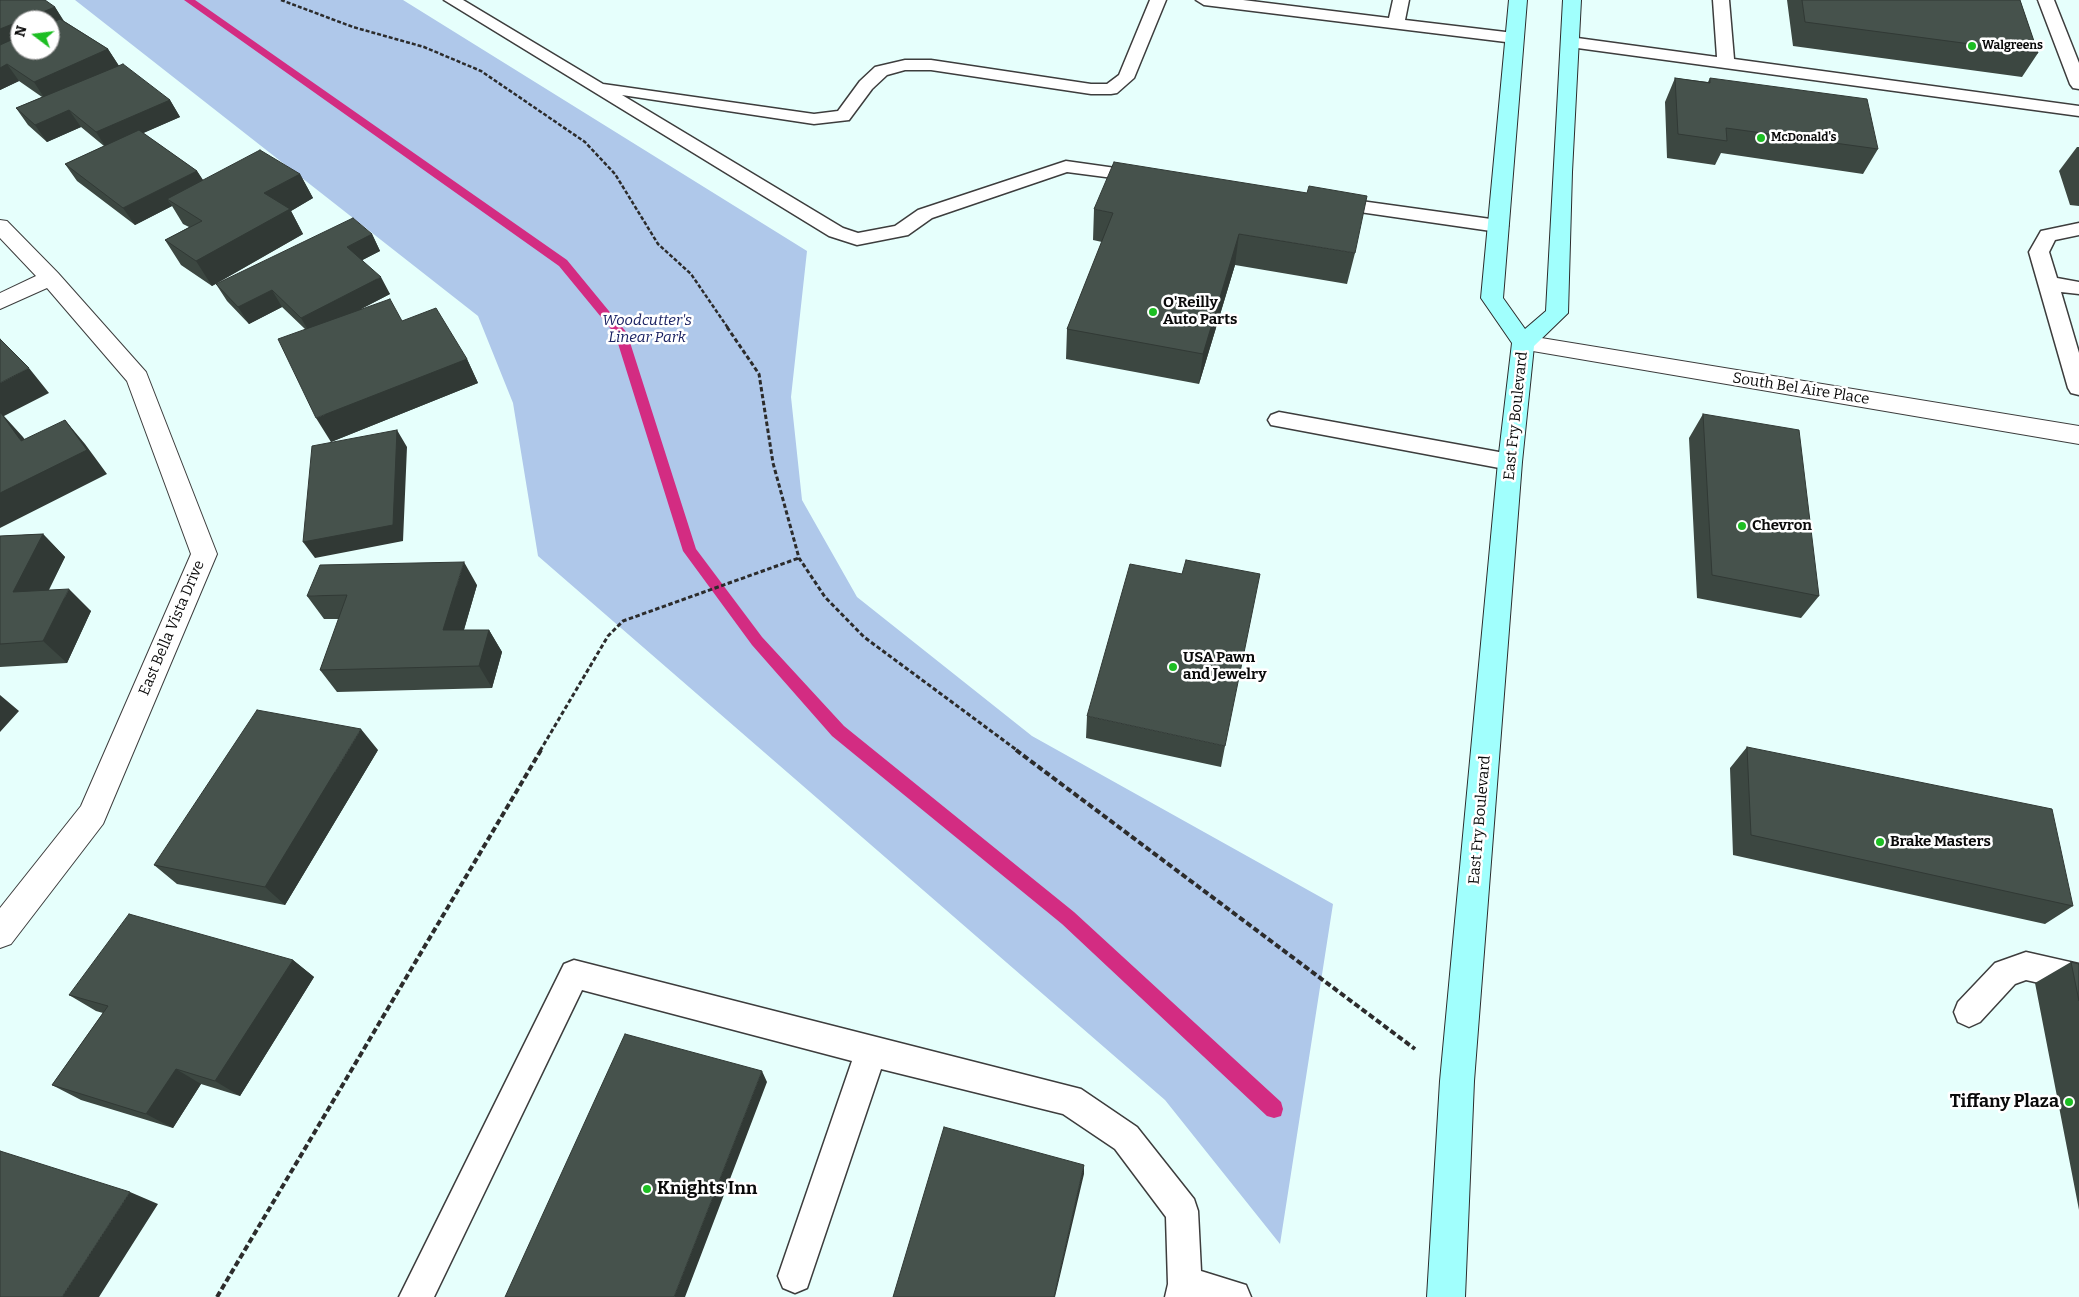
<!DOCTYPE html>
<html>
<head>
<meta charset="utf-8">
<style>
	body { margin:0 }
	#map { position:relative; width:2079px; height:1297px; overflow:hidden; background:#e6fffc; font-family:Bitter,serif }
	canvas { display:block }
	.north { position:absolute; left:10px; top:10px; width:50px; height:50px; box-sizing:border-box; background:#fff; border:1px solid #9d9d9d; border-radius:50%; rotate:285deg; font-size:14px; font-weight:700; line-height:20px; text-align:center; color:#0a0a0a }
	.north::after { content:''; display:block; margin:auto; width:18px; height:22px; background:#1dbe23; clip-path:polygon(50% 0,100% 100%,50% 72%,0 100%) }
</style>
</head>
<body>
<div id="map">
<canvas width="2079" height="1297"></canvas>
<div class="north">N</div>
</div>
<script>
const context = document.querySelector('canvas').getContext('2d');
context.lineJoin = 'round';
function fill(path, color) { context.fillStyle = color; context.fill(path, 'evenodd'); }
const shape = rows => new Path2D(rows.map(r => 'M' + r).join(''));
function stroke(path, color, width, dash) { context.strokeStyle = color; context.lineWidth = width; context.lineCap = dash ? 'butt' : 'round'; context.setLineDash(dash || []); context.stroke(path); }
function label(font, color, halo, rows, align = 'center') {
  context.font = font + ' Bitter,serif'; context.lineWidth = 5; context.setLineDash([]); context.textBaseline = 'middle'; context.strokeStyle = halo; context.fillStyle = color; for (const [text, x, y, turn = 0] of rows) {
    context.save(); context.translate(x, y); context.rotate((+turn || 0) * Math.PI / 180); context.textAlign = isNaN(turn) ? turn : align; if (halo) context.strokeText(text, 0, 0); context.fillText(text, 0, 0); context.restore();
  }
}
fill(shape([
	[75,0,403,0,807,251,791,397,802,500,857,597,1032,736,1333,904,1280,1244,1165,1100,538,556,513,403,478,316]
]), '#afc8ea');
fill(shape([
	[184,0,195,0,567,260,627,333,696,549,762,637,844,726,1074,912,1281,1102,1283,1109,1281,1116,1274,1118,1267,1116,1062,924,832,736,752,645,683,551,615,334,559,266,184,0]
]), '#d32c82');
const service = shape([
	[444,0,463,0,603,84,814,114,838,111,860,81,875,67,905,60,931,60,1091,84,1107,84,1119,75,1150,0,1166,0,1134,78,1117,93,1111,94,1091,94,931,70,905,70,887,75,872,89,849,120,814,124,622,95,843,228,858,233,895,226,918,210,1066,161,1144,172,1150,173,1153,177,1150,181,1144,182,1067,172,932,218,908,235,857,245,829,236,444,0],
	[1196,0,1243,0,1389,18,1393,0,1409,0,1405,20,1514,33,1522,38,1514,43,1204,5,1196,0],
	[1713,0,1729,0,1734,59,2079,106,2079,116,1570,47,1562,42,1570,37,1717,57,1713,0],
	[2038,0,2054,0,2079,63,2079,89,2073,88,2070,84,2038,0],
	[1332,197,1498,220,1505,222,1508,226,1505,230,1498,232,1325,207,1323,203,1325,199,1332,197],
	[2079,223,2079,235,2055,240,2049,252,2057,278,2079,282,2079,294,2061,292,2079,353,2079,395,2071,393,2068,388,2029,252,2041,231,2079,223],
	[1279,412,1510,454,1518,456,1521,462,1518,468,1510,470,1271,425,1268,420,1271,415,1279,412],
	[2026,952,2079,964,2079,992,2026,980,2015,984,1980,1022,1969,1027,1958,1022,1954,1012,1958,1002,1995,963,2026,952],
	[574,960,1081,1089,1137,1127,1194,1199,1198,1211,1201,1271,1246,1285,1251,1297,1165,1297,1168,1284,1166,1217,1115,1149,1063,1114,881,1069,807,1288,795,1293,783,1288,778,1276,852,1061,582,990,434,1297,399,1297,564,964,574,960]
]);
const minor = shape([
	[0,220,7,221,58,273,146,372,217,554,103,824,11,944,0,948,0,908,81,806,191,554,127,381,47,288,0,309,0,293,36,276,0,238,0,220],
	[1523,335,2079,426,2079,444,1515,348,1512,343,1515,338,1523,335]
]);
const secondary = shape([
	[1509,0,1527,0,1503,298,1525,329,1546,311,1563,0,1581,0,1572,172,1568,313,1534,346,1522,462,1474,1081,1465,1297,1427,1297,1440,1081,1498,462,1512,343,1481,298,1509,0]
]);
stroke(service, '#3d3d3d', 3);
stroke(minor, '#3d3d3d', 2);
stroke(secondary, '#2c2c2c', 2);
stroke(shape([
	[281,0,353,27,424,47,481,71,585,142,615,174,658,244,691,274,728,328]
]), '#2c2c2c', 2.5, [4, 2]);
stroke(shape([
	[727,327,759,374,773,463,799,558,825,597,864,637,1018,751],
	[540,751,608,636,623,621,799,558]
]), '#2c2c2c', 3, [4.5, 2.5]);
stroke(shape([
	[1016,750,1415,1049],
	[217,1297,541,750]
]), '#2c2c2c', 4, [6, 3]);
fill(service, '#fff');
fill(minor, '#fff');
fill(secondary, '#a1fffd');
fill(shape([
	[0,0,55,7,64,21,108,49,119,66,170,100,180,117,143,133,197,171,203,180,300,174,313,198,291,211,303,234,212,286,181,265,165,240,189,227,183,224,172,206,135,225,77,181,65,164,104,146,81,127,47,142,28,125,16,108,42,97,19,81,0,90],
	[1787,0,2020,0,2038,53,2022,77,1793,46],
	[1675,78,1708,82,1710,78,1878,149,1863,174,1721,153,1715,165,1667,158,1665,102],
	[2077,147,2079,147,2079,206,2070,205,2059,171],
	[1094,209,1355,253,1347,284,1235,265,1199,384,1066,359,1067,329,1102,242,1093,240],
	[372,234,380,251,362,260,390,294,361,309,402,321,467,359,478,383,331,442,305,329,282,307,249,324,227,301,216,284],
	[1703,414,1819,596,1801,618,1697,598,1689,438],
	[43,534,65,557,49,590,91,611,67,663,0,667,0,536],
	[477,585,464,630,489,630,502,652,492,688,337,692,320,670,339,619,324,619,307,596],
	[1087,716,1225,746,1221,767,1086,738],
	[1747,747,2073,906,2045,924,1733,855,1730,768],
	[378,750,285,905,177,884,154,865],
	[293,960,314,977,240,1096,201,1084,173,1128,81,1100,52,1085,103,1013,96,1011,69,995],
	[2071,962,2079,964,2079,1210,2035,983]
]), '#3c4741');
fill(shape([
	[55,7,65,24,50,30,50,20,23,20],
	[20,21,20,42,0,50,0,29],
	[108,49,119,66,45,99,34,82],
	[7,64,19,81,0,90,0,68],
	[170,100,180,117,107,149,96,132],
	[69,110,81,127,47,142,35,125],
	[197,171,208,188,167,199,172,206,135,225,123,208],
	[300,174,313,198,291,211,303,234,212,286,196,261,264,193],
	[372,234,380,251,355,264,347,247],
	[1239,234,1235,265,1199,384,1203,354],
	[381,277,390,294,311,335,301,318],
	[272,290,282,307,249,324,238,307],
	[467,359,478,383,331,442,316,418],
	[29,368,49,393,4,416,23,437,43,465,0,418,0,383],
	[65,420,85,444,107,474,0,528,0,493],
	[397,430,407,447,403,541,315,558,303,542],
	[43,534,65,557,36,614,13,592],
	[464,562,477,585,457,653,443,630],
	[69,589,91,611,67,663,43,641],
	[489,630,502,652,492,688,479,666],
	[0,695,19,711,0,732],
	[361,729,378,750,285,905,265,887],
	[293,960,314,977,240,1096,215,1081],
	[176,1069,201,1084,173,1128,146,1114],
	[762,1071,767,1082,685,1297,674,1297],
	[1084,1165,1084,1174,1055,1297,1054,1297],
	[130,1192,158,1204,99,1297,62,1297]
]), '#313935');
const building = shape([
	[0,0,45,0,55,7,23,20,20,20,20,21,0,29,0,0],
	[1802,0,2020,0,2038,53,1805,22,1802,0],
	[60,19,108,49,34,82,7,64,0,68,0,45,20,36,20,50,50,50,50,24,60,19],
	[123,64,170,100,96,132,69,110,35,125,16,108,123,64],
	[1675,78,1710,83,1710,78,1867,99,1878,149,1726,128,1727,141,1678,134,1675,78],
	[139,130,197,171,123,208,65,164,139,130],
	[260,150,300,174,264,193,290,209,196,261,165,240,202,221,167,199,260,150],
	[1114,162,1307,193,1309,186,1367,196,1355,253,1239,234,1203,354,1067,329,1113,213,1094,209,1114,162],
	[353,218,372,234,347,247,381,277,301,318,272,290,238,307,216,284,353,218],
	[390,299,402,321,436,308,467,359,316,418,278,339,390,299],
	[0,339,29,368,0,383,0,339],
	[0,413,1,413,21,441,65,420,87,450,0,493,0,413],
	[1703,414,1799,430,1819,596,1712,575,1703,414],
	[397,430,393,525,303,542,312,446,397,430],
	[43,534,13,592,69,589,43,641,0,644,0,536,43,534],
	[1186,560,1260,574,1225,746,1087,716,1130,564,1182,574,1186,560],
	[464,562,443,630,489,630,479,666,320,670,347,595,307,596,320,565,464,562],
	[257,710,361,729,265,887,154,865,257,710],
	[1747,747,2052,809,2073,906,1751,835,1747,747],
	[129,914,293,960,215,1081,176,1069,146,1114,52,1085,108,1006,69,995,129,914],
	[2071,962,2079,964,2079,1001,2071,962],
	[625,1034,762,1071,674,1297,505,1297,625,1034],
	[944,1127,1084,1165,1054,1297,893,1297,944,1127],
	[0,1151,130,1192,62,1297,0,1297,0,1151]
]);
fill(building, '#46524c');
stroke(building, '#313935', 1);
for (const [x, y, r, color] of [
	[1972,46,5,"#1dbe23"],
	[1761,138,5,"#1dbe23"],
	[1153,312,5,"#1dbe23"],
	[1742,526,5,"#1dbe23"],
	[1173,667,5,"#1dbe23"],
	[1880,842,5,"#1dbe23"],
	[2069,1102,5,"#1dbe23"],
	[647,1189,5,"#1dbe23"]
]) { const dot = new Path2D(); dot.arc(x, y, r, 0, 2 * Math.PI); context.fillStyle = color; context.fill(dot); stroke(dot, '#fff', 2); }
label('bold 12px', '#0a0a0a', '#fff', [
	["Walgreens",1982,46],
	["McDonald's",1771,138]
], 'left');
label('bold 15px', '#0a0a0a', '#fff', [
	["O'Reilly",1163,303],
	["Auto Parts",1163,320],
	["Chevron",1752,526],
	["USA Pawn",1183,658],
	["and Jewelry",1183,675],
	["Brake Masters",1890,842]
], 'left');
label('italic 15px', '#192162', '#fff', [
	["Woodcutter's",647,321],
	["Linear Park",647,338]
]);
label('15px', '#0a0a0a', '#fff', [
	["South Bel Aire Place",1801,389,9],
	["East Fry Boulevard",1516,416,-84],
	["East Bella Vista Drive",172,628,-67],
	["East Fry Boulevard",1480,820,-85]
]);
label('bold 18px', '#0a0a0a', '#fff', [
	["Tiffany Plaza",2059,1102],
	["Knights Inn",657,1189,"left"]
], 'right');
</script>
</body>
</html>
